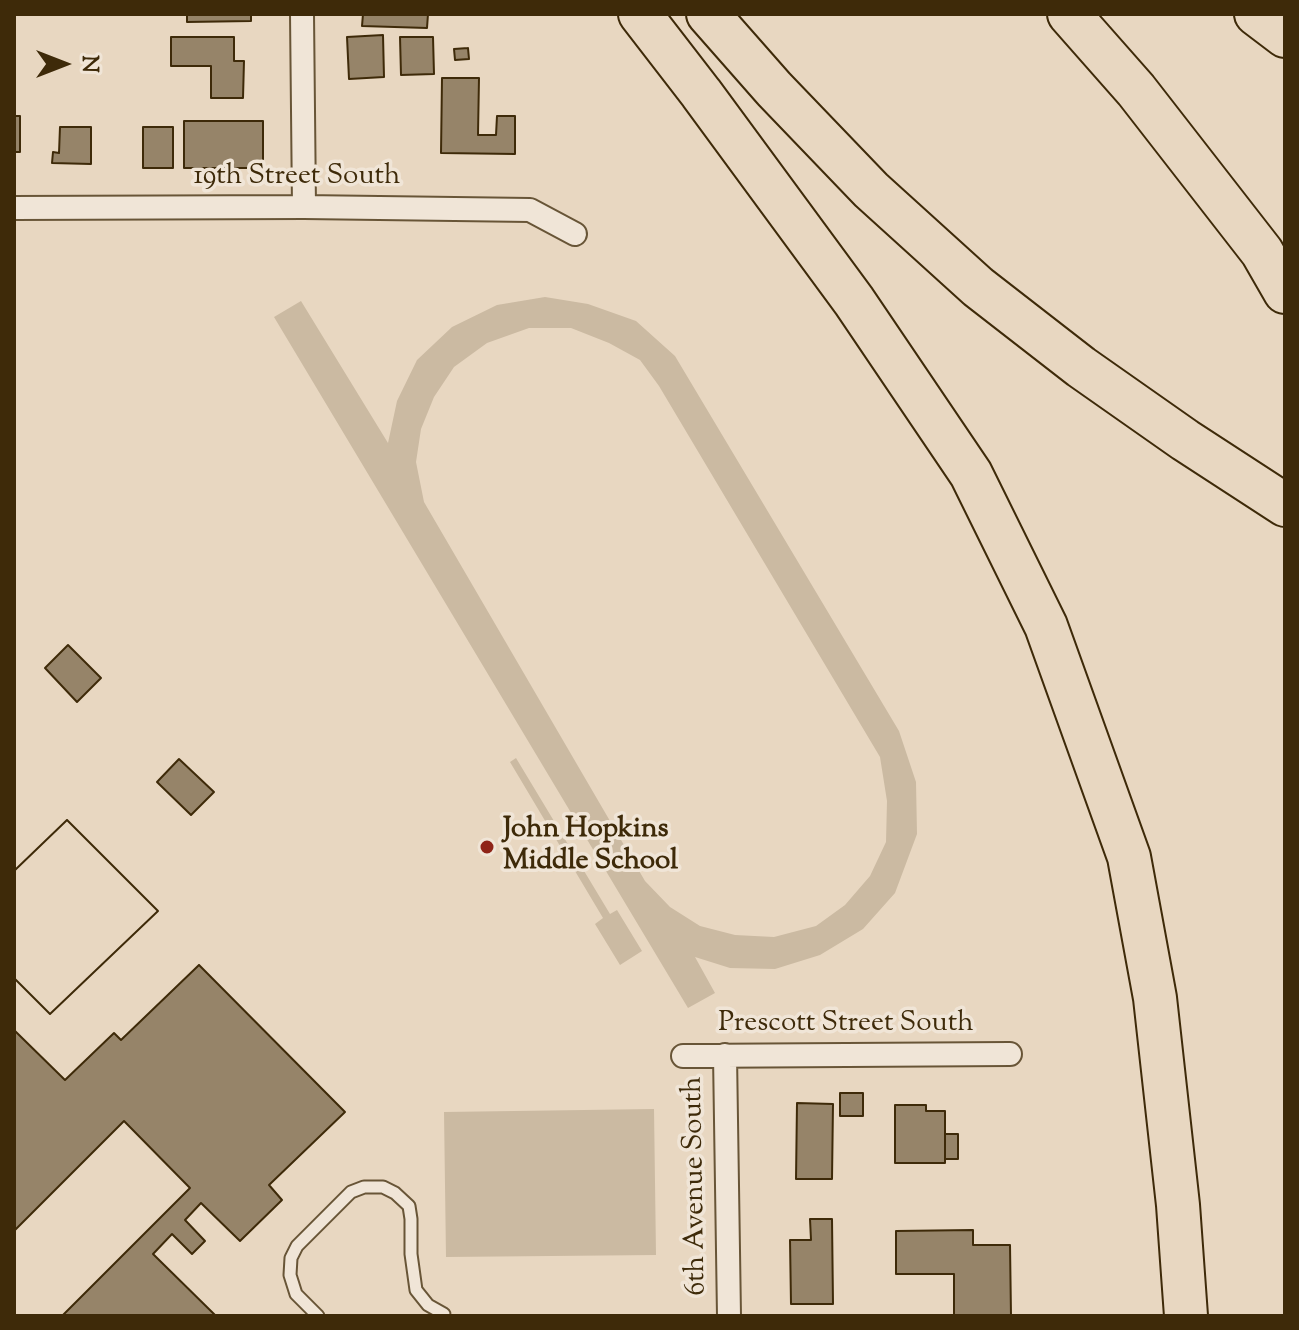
<!DOCTYPE html>
<html>
<head>
<meta charset="utf-8">
<style>
	body { margin:0 }
	#map { position:relative; width:1299px; height:1330px; overflow:hidden; background:#e8d7c1; font-family:"Sorts Mill Goudy",serif }
	canvas { display:block }
	.frame { position:absolute; inset:0; border:16px solid #3e2a09; pointer-events:none }
	.north { position:absolute; left:24px; top:24px; width:80px; height:80px; -webkit-text-stroke:6px #f0e5d7; paint-order:stroke; rotate:90deg; font-size:22px; font-weight:700; line-height:32px; text-align:center; color:#3e2a09 }
	.north::after { content:''; display:block; margin:auto; width:28px; height:36px; background:#3e2a09; clip-path:polygon(50% 0,100% 100%,50% 72%,0 100%) }
</style>
</head>
<body>
<div id="map">
<canvas width="1299" height="1330"></canvas>
<div class="frame"></div>
<div class="north">N</div>
</div>
<script>
const context = document.querySelector('canvas').getContext('2d');
context.lineJoin = 'round';
function fill(path, color) { context.fillStyle = color; context.fill(path, 'evenodd'); }
const shape = rows => new Path2D(rows.map(r => 'M' + r).join(''));
function stroke(path, color, width, dash) { context.strokeStyle = color; context.lineWidth = width; context.lineCap = dash ? 'butt' : 'round'; context.setLineDash(dash || []); context.stroke(path); }
function label(font, color, halo, rows, align = 'center') {
  context.font = font + ' "Sorts Mill Goudy",serif'; context.lineWidth = 7; context.setLineDash([]); context.textBaseline = 'middle'; context.strokeStyle = halo; context.fillStyle = color; for (const [text, x, y, turn = 0] of rows) {
    context.save(); context.translate(x, y); context.rotate((+turn || 0) * Math.PI / 180); context.textAlign = isNaN(turn) ? turn : align; if (halo) context.strokeText(text, 0, 0); context.fillText(text, 0, 0); context.restore();
  }
}
fill(shape([
	[545,297,588,304,636,321,675,356,899,731,916,782,917,834,895,893,863,929,820,955,775,969,730,968,695,957,715,993,688,1008,274,317,301,301,388,443,397,401,417,360,452,327,497,305],
	[529,328,571,328,609,343,640,360,659,386,880,757,887,801,886,842,870,876,845,905,816,926,774,937,735,935,700,926,670,907,645,881,424,502,416,462,421,429,434,397,454,367,487,343],
	[516,758,610,914,617,910,642,951,620,965,595,924,603,918,510,762],
	[654,1109,656,1255,446,1257,444,1112]
]), '#cbbaa2');
const building = shape([
	[187,14,251,14,251,21,187,22,187,14],
	[363,14,428,14,427,28,362,26,363,14],
	[383,35,384,77,349,79,347,37,383,35],
	[171,37,234,37,234,61,244,61,243,98,211,98,211,66,171,66,171,37],
	[400,37,433,37,434,74,401,75,400,37],
	[468,48,469,59,455,60,454,49,468,48],
	[442,78,479,78,478,135,496,135,497,116,515,116,515,154,441,153,442,78],
	[14,116,20,116,20,152,14,152,14,116],
	[184,121,263,121,263,168,184,168,184,121],
	[60,127,91,127,91,164,52,163,53,152,59,153,60,127],
	[143,127,173,127,173,168,143,168,143,127],
	[68,645,101,678,77,702,45,668,68,645],
	[179,759,214,792,191,815,157,782,179,759],
	[67,820,158,911,50,1014,14,978,14,871,67,820],
	[67,820,158,911,50,1014,14,978,14,871,67,820],
	[199,965,345,1112,269,1185,282,1200,240,1241,201,1203,185,1220,205,1241,192,1254,172,1234,153,1254,216,1316,62,1316,190,1188,124,1121,14,1231,14,1030,65,1080,114,1033,121,1040,199,965],
	[840,1093,863,1093,863,1116,840,1116,840,1093],
	[797,1103,833,1104,832,1179,796,1179,797,1103],
	[895,1105,926,1105,926,1111,945,1111,945,1163,895,1163,895,1105],
	[945,1134,958,1134,958,1159,945,1159,945,1134],
	[810,1219,832,1219,833,1304,791,1304,790,1240,811,1240,810,1219],
	[973,1230,973,1245,1010,1245,1011,1316,954,1316,954,1274,896,1274,896,1231,973,1230]
]);
fill(building, '#968469');
stroke(building, '#3e2a09', 2);
const lane = shape([
	[318,1316,296,1294,290,1275,291,1258,297,1246,351,1192,364,1187,383,1187,395,1193,409,1206,411,1219,411,1254,416,1290,428,1305,444,1314]
]);
const street = shape([
	[302,14,304,207],
	[14,208,304,207,530,210,575,234],
	[725,1055,729,1316],
	[683,1056,1010,1054]
]);
const highway = shape([
	[640,14,701,93,854,301,971,474,1046,626,1129,857,1155,998,1178,1205,1186,1316],
	[708,14,774,89,871,190,978,287,1081,367,1185,440,1285,505],
	[1069,14,1136,90,1262,252,1285,292],
	[1256,14,1285,36]
]);
stroke(lane, '#685537', 15);
stroke(street, '#685537', 26);
stroke(highway, '#3e2a09', 46);
stroke(lane, '#f0e5d7', 11);
stroke(street, '#f0e5d7', 22);
stroke(highway, '#e8d7c1', 42);
for (const [x, y, r, color] of [
	[487,847,8,"#8f2418"]
]) { const dot = new Path2D(); dot.arc(x, y, r, 0, 2 * Math.PI); context.fillStyle = color; context.fill(dot); stroke(dot, '#f0e5d7', 3); }
label('28px', '#3e2a09', '#f0e5d7', [
	["19th Street South",297,178],
	["Prescott Street South",846,1025],
	["6th Avenue South",697,1186,-91]
]);
label('bold 28px', '#3e2a09', '#f0e5d7', [
	["John Hopkins",503,831],
	["Middle School",503,863]
], 'left');
</script>
</body>
</html>
